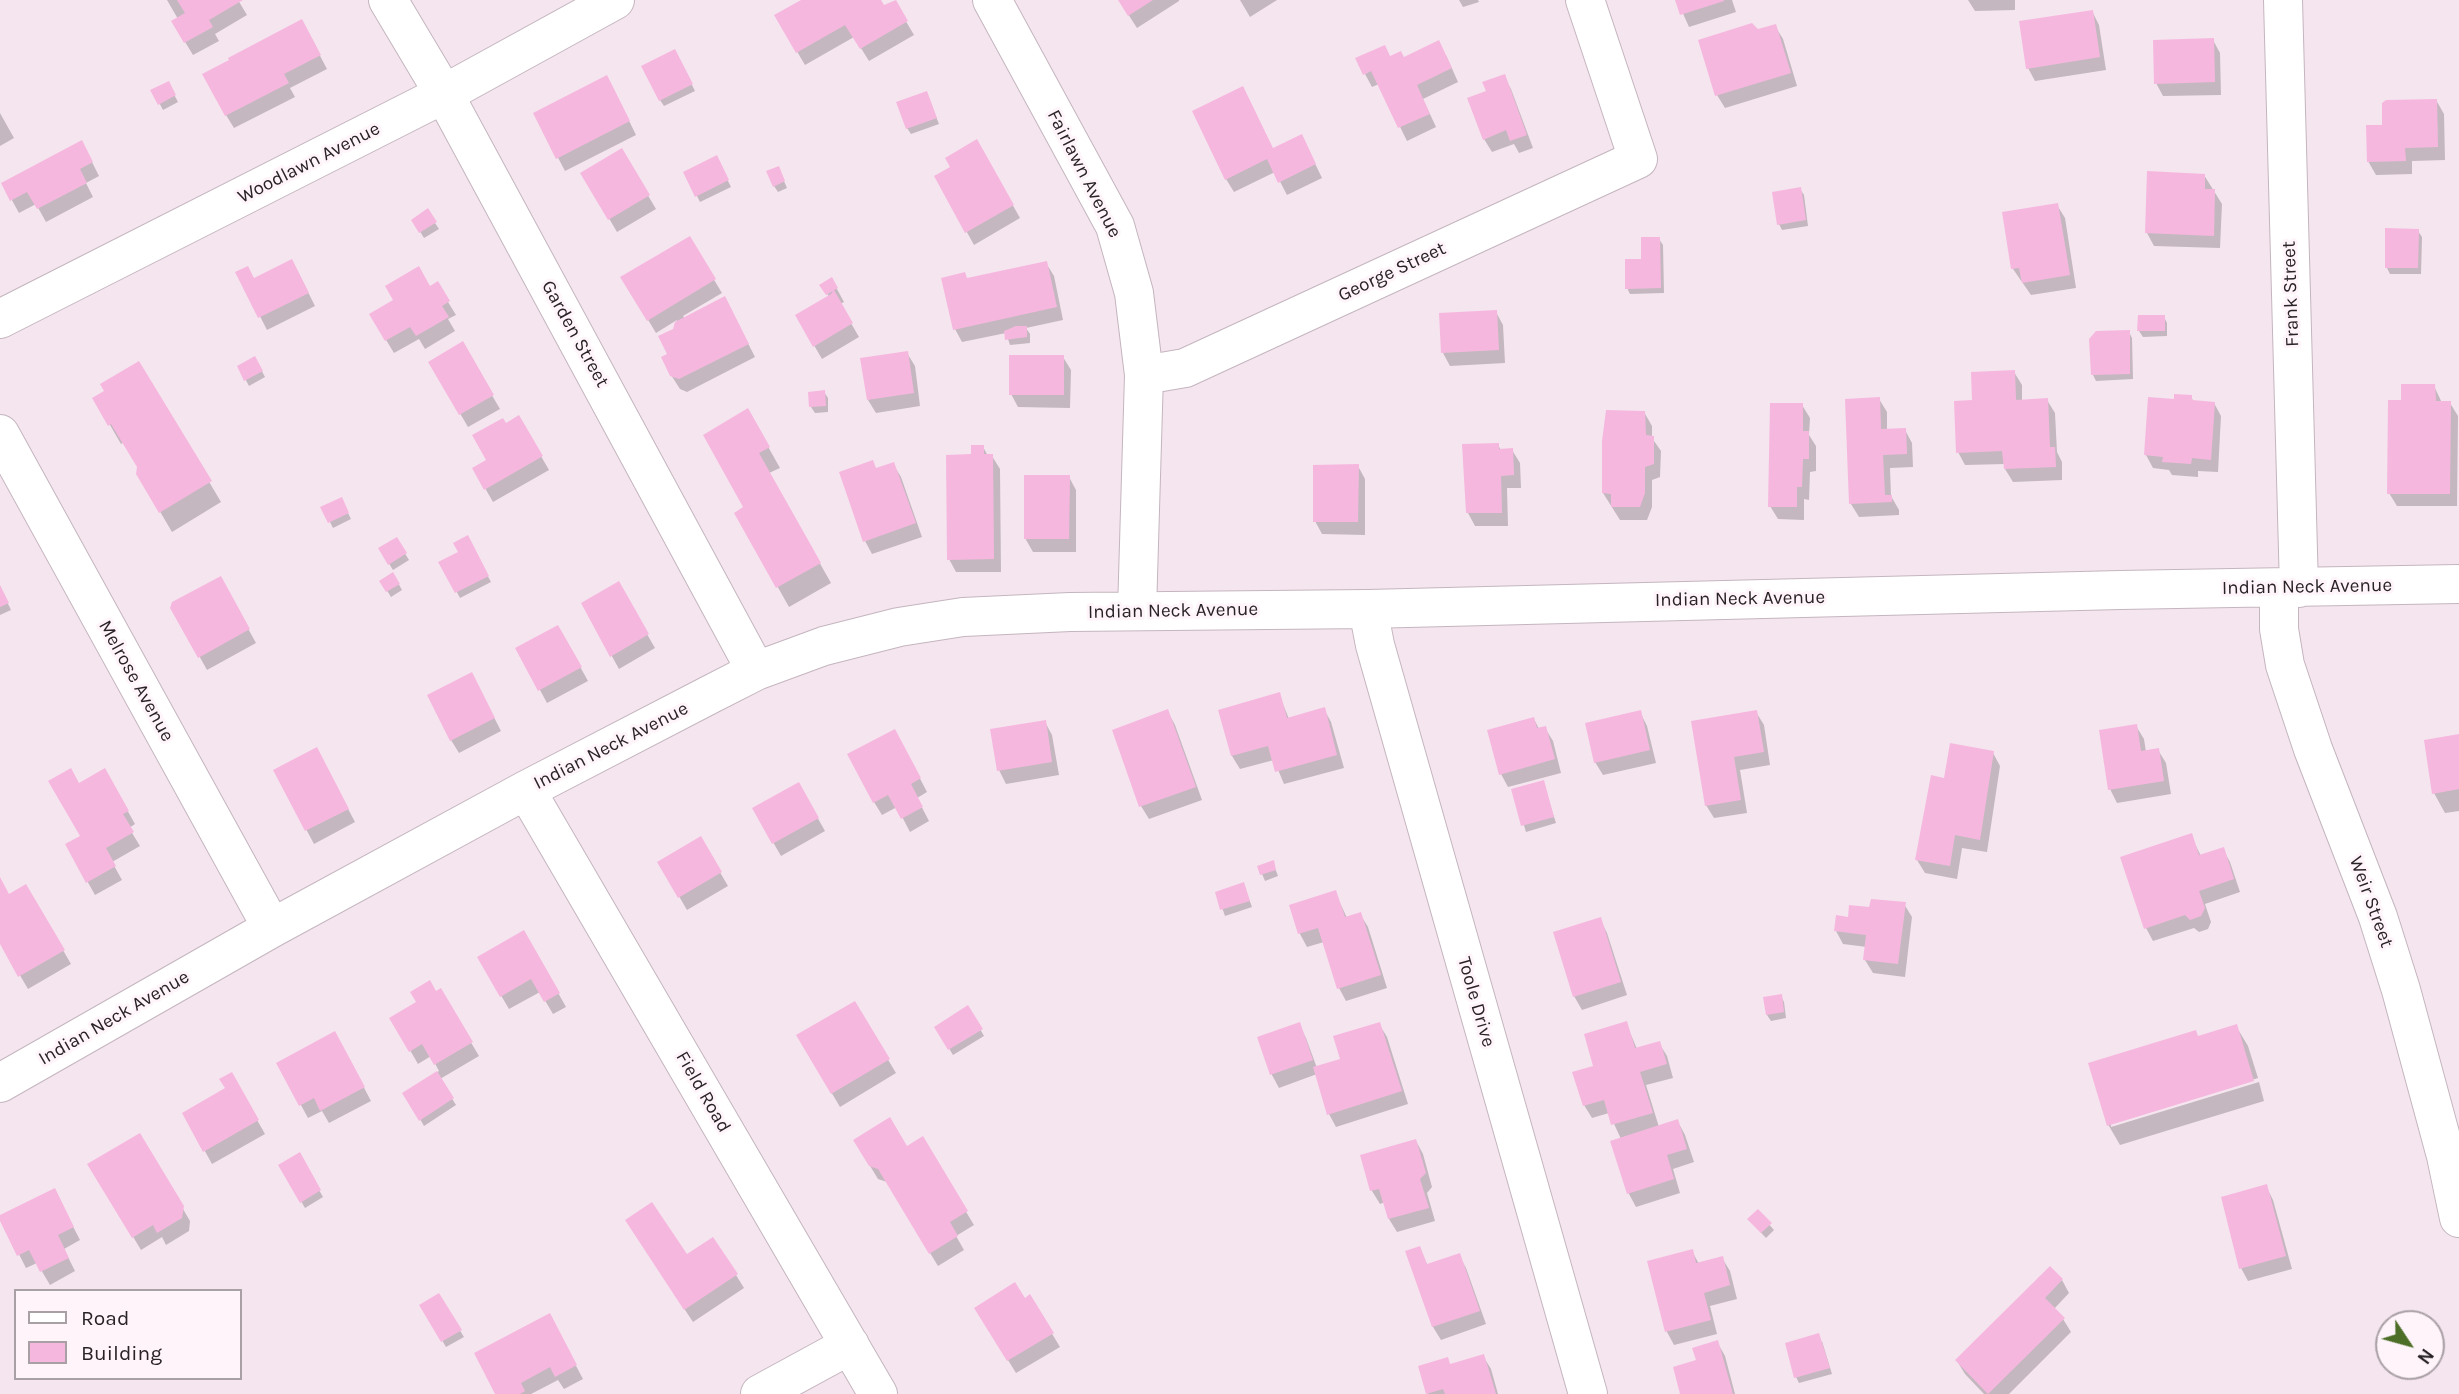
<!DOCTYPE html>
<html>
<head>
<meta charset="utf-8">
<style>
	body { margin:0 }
	#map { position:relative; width:2459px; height:1394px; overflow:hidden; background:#f5e5ef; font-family:Karla,sans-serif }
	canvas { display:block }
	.legend { position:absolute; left:14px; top:1289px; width:228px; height:91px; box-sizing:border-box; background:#fef4fa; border:2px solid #a9a0a6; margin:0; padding:9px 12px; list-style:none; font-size:21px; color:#292327 }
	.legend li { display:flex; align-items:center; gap:14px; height:35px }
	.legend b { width:35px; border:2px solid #a9a0a6 }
	.north { position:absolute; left:2375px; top:1310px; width:70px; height:70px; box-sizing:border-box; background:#fef4fa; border:2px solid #a9a0a6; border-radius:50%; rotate:126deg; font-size:19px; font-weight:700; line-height:28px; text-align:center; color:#292327 }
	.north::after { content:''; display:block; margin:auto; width:24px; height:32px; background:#4c6e26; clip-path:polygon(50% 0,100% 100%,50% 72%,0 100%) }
</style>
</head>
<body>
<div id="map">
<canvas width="2459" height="1394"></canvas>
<ul class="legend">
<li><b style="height:9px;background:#fff"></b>Road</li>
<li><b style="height:19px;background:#f6b7df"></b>Building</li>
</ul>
<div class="north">N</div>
</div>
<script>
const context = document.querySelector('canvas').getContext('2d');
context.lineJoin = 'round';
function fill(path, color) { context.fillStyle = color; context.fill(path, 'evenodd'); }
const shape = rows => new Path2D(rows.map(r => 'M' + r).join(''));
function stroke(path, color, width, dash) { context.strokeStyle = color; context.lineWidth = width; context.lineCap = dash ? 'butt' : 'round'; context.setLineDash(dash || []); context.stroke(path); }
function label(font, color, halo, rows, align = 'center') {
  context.font = font + ' Karla,sans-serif'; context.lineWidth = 6; context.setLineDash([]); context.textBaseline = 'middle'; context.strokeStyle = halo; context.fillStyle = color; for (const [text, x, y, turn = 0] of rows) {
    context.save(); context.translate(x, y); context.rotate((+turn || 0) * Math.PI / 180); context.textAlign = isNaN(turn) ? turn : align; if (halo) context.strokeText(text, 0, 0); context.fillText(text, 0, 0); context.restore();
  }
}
fill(shape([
	[167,0,238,0,247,15,215,34,219,41,193,55,173,22,178,19],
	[804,0,879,0,883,7,894,1,914,35,869,61,854,37,805,65,776,16],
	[1119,0,1179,0,1179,1,1137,28],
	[1240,0,1277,0,1250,17],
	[1459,0,1478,0,1479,2,1463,7],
	[1677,0,1732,0,1736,12,1689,27],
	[1968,0,2015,0,2015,10,1975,11],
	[2092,11,2099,25,2106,70,2035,81,2028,68],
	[1775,26,1783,39,1797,86,1725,108,1717,95,1758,31],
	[309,35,327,69,290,88,295,97,234,128,226,115],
	[2213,40,2220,53,2221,95,2163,96,2156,83],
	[1446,55,1458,82,1423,99,1436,127,1407,141,1379,84,1372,87,1365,74,1391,58],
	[678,57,695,91,664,106,660,100],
	[1504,76,1511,89,1533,148,1519,153,1514,144,1492,152,1484,139,1488,92],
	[168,83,178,102,163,110,153,91],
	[614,90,636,135,565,171,535,114],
	[929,99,939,124,911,134,907,128],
	[2436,100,2444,114,2445,160,2412,161,2412,174,2376,175,2368,161,2384,126],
	[0,113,14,138,0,146],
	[977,142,1020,218,974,245,936,176,952,167],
	[1308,149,1322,178,1287,195,1275,172,1234,192,1226,179,1273,150],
	[621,150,656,209,617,232,583,174],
	[89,156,99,176,86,183,93,197,46,222,36,204,19,213,3,184],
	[716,157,731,187,700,202,685,172],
	[781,174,787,188,778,192,774,186],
	[2204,175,2222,204,2220,248,2154,246,2147,233],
	[1800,189,1804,195,1808,226,1782,230,1779,224],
	[2057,205,2065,218,2076,288,2031,295,2013,269,2004,213],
	[427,211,439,229,424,238,413,220],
	[2418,231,2422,237,2421,274,2390,274,2387,268],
	[689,238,722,293,683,316,685,319,732,312,755,357,687,392,680,389,671,375,669,355,677,320,656,333,623,278],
	[1659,239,1663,245,1664,293,1630,294,1627,288,1643,260],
	[1046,263,1054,276,1063,320,1026,328,1030,334,1030,343,1010,345,1006,333,962,342,955,329,968,280],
	[238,273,255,280,299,274,315,306,267,330],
	[832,280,844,302,840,304,859,337,822,359,797,316,829,297,822,285],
	[430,288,448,302,456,315,448,319,455,331,425,349,419,339,394,353,371,315],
	[1496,312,1503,325,1505,363,1450,366,1443,353],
	[2164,317,2167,323,2167,336,2143,337,2139,331],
	[2129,332,2132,338,2133,379,2096,381,2093,375],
	[462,344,500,409,468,427,430,362],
	[907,353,915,366,920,406,876,413,868,400],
	[1063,357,1071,370,1070,408,1018,407,1011,394],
	[255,358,265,377,249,386,239,367],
	[139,363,221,502,172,532,138,474,139,467,124,442,121,444,95,399],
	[2014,372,2022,385,2022,401,2047,400,2055,413,2057,452,2062,462,2062,480,2013,482,2005,469,2005,464,1965,465,1958,452,1974,402],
	[2434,386,2442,403,2450,403,2458,416,2457,506,2397,506,2389,493,2403,402],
	[824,392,828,398,828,412,815,413,811,407],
	[2191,397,2194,402,2214,403,2221,416,2218,472,2198,471,2198,477,2172,475,2169,470,2153,468,2146,455,2176,401],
	[1879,399,1887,412,1887,430,1905,430,1912,443,1913,467,1890,468,1891,496,1899,510,1899,515,1859,517,1851,504],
	[1802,405,1810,418,1809,435,1816,446,1816,471,1810,472,1809,500,1804,499,1804,520,1778,519,1770,506],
	[748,411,780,468,769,473,831,583,789,607,736,513,746,508],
	[1644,412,1652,426,1652,438,1661,451,1660,477,1652,480,1652,507,1647,520,1620,520,1603,493],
	[519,418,549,470,493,502,474,469,488,461],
	[1498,445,1501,450,1512,450,1520,463,1521,488,1507,488,1508,526,1475,526,1468,513],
	[983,447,988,456,992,456,1000,469,1001,572,956,572,949,559,972,456],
	[893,464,901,477,922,537,872,554,865,541,877,469],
	[1358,466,1365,479,1365,535,1322,534,1315,521],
	[1069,477,1076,490,1076,552,1033,552,1025,538],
	[344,505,351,519,333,528,323,508],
	[467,537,491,582,460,598,441,562,460,553],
	[396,539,409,560,393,570,380,549],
	[393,574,402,590,391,597,381,581],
	[220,578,256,643,207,670,172,607],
	[618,584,655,648,619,669,583,604],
	[0,587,11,610,0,615],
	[558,627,588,681,547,703,518,649],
	[479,688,501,731,459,753,451,740],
	[1279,694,1289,719,1324,709,1331,722,1344,768,1284,784,1274,760,1240,769,1232,756,1220,711],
	[1168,712,1175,725,1202,800,1149,819,1141,806],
	[1640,712,1647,726,1656,763,1603,775,1595,762],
	[1756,712,1764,725,1770,765,1740,770,1747,813,1714,818,1706,805],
	[1534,719,1539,729,1545,728,1553,741,1561,773,1508,787,1501,774],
	[1045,722,1052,735,1059,775,1006,784,999,770],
	[2136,726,2144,739,2146,752,2158,750,2166,763,2171,794,2117,803,2110,789],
	[2459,736,2459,811,2445,813,2434,793],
	[902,744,927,792,917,798,929,821,910,832,897,807,882,815,874,802],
	[1993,753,2000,766,1987,852,1962,848,1957,879,1925,873,1917,860,1945,780],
	[324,763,355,822,314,844,275,771],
	[105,771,135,824,129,828,140,846,112,862,122,880,95,895,67,845,82,837,79,785],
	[1543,782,1556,823,1526,832,1513,790],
	[799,785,825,831,781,856,754,809],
	[2191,836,2201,856,2223,849,2230,862,2240,892,2205,904,2211,922,2208,929,2199,932,2194,928,2153,941,2146,928],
	[700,838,728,886,687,910,659,862],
	[1273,863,1278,876,1265,881,1259,867],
	[0,882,9,896,26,886,71,964,28,989,0,941],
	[1246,891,1252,907,1225,916,1217,893],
	[1335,892,1347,918,1360,914,1368,927,1387,988,1346,1001,1339,988,1324,942,1307,947,1300,934,1291,907],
	[1904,904,1912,917,1905,977,1873,973,1865,960,1867,947,1843,944,1836,931,1850,919,1871,909],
	[1600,919,1607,933,1627,995,1582,1010,1574,996],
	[524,932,566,1007,553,1014,540,992,509,1009,479,958],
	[440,990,479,1056,440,1079,456,1105,424,1126,405,1093,439,1071,431,1056,418,1064,392,1019],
	[1781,996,1784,1002,1786,1018,1771,1021,1767,1015],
	[854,1003,896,1073,840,1107,798,1036],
	[968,1008,984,1036,953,1055,936,1027],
	[1626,1023,1637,1049,1659,1043,1667,1056,1673,1078,1646,1085,1659,1127,1678,1122,1685,1135,1694,1162,1673,1169,1680,1193,1636,1207,1629,1194,1613,1142,1621,1139,1609,1113,1592,1118,1584,1105,1595,1067],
	[1299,1024,1306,1038,1317,1068,1342,1060,1379,1024,1387,1037,1408,1104,1336,1127,1329,1114,1317,1074,1279,1088,1272,1075,1259,1039],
	[2236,1026,2248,1046,2258,1078,2111,1124,2111,1127,2259,1082,2264,1101,2120,1145,2109,1126,2090,1064,2199,1038],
	[342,1046,371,1101,329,1123,322,1111,308,1118,278,1063],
	[231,1074,265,1134,212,1164,184,1113,227,1089],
	[140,1135,190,1221,189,1231,166,1245,162,1237,141,1250,90,1165],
	[922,1139,974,1225,956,1236,964,1250,938,1266,887,1182,878,1179,855,1141,906,1148],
	[1416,1141,1423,1154,1432,1187,1427,1193,1435,1221,1397,1232,1389,1219,1385,1202,1380,1204,1372,1191,1362,1156],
	[299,1155,323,1197,305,1208,280,1165],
	[2266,1186,2273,1200,2292,1269,2248,1281,2241,1268],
	[61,1203,80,1240,64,1249,75,1271,50,1285,37,1263,26,1268,0,1217],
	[1758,1212,1774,1230,1766,1238,1749,1220],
	[635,1234,736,1275,744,1288,693,1322],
	[1419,1248,1428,1266,1459,1255,1466,1268,1486,1324,1441,1340,1433,1327,1408,1252],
	[1692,1251,1699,1264,1722,1258,1730,1271,1737,1299,1710,1306,1717,1334,1674,1345,1667,1332,1650,1262],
	[2062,1280,2069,1293,2054,1309,2063,1319,2071,1332,2009,1394,1984,1394,1965,1374,1957,1361],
	[438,1295,464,1337,446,1347,421,1305],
	[1030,1297,1060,1347,1016,1373,976,1308,1025,1300],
	[556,1328,583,1379,564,1389,558,1380,531,1394,497,1394],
	[1822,1341,1832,1374,1799,1383,1796,1377],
	[1717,1342,1725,1356,1735,1394,1682,1394,1698,1361],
	[1483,1356,1491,1369,1498,1394,1428,1394,1420,1367,1451,1366]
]), '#0003');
fill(shape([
	[177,0,243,0,209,20,213,27,184,43,171,21,185,13],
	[801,0,881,0,884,5,896,0,908,21,860,49,845,25,796,53,774,15],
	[1118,0,1153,0,1128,16],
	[1675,0,1724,0,1724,1,1680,15],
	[2093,10,2100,57,2026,69,2019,21],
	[302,19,321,55,284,74,289,83,225,116,202,74,229,60,228,58],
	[1752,23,1758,29,1776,24,1791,73,1715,96,1698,40],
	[2214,38,2215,82,2154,84,2153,40],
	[1439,40,1452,68,1417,85,1430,114,1398,128,1371,71,1363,75,1355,58,1385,45,1390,56,1401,51,1404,57],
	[675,49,693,84,659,101,641,66],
	[1505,74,1527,135,1510,141,1506,130,1483,140,1467,98,1486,91,1482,82],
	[607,75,630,121,556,159,533,113],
	[169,81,176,95,158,105,150,90],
	[1243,86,1273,148,1302,134,1316,164,1278,183,1267,159,1225,180,1192,111],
	[927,91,937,118,906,129,896,102],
	[2437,99,2438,147,2405,148,2406,161,2367,162,2366,125,2382,125,2382,103,2386,100],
	[977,139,1014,205,965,233,934,176,950,167,945,158],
	[82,140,93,162,80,169,87,183,37,209,27,192,10,201,1,183],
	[622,148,650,195,608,220,580,173],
	[717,155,729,180,695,197,683,172],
	[779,166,785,181,773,187,766,171],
	[2147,171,2205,174,2205,189,2215,189,2214,236,2145,233],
	[1801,187,1806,220,1777,225,1772,192],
	[2058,203,2070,275,2022,283,2019,268,2011,269,2002,212],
	[428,208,437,222,419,233,411,220],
	[2385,228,2419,229,2418,268,2385,268],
	[690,236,716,279,647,321,620,277],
	[1641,237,1660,237,1661,288,1625,289,1625,259,1641,259],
	[292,259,309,293,258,318,235,272,248,266,254,278],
	[1047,261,1057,307,953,330,941,278,965,272,967,278],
	[419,266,430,286,438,281,450,301,442,306,449,317,416,336,410,327,385,341,369,314,393,300,385,286],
	[832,277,838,288,834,290,853,323,813,347,795,315,831,294,833,291,826,295,819,285],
	[725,296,749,344,679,379,670,376,661,357,667,354,658,336,673,329,675,322],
	[1497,310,1499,350,1441,353,1439,313],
	[2138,315,2165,315,2165,331,2137,331],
	[1016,326,1027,326,1027,337,1005,340,1004,331],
	[2130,330,2130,374,2091,375,2089,339,2096,331],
	[463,341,494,395,459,415,428,362],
	[908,351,914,393,867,400,860,358],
	[1009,355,1064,355,1064,395,1009,395],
	[255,356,263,371,244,381,237,366],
	[139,361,212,481,159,513,136,474,137,467,111,424,108,426,92,398,104,391,100,384],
	[2015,370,2016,400,2048,398,2050,447,2055,447,2056,467,2004,469,2002,451,1956,453,1954,401,1972,400,1971,372],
	[2401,384,2435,384,2436,401,2451,401,2450,494,2387,494,2388,400,2401,400],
	[825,390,826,406,809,407,808,392],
	[2174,394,2192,395,2192,400,2215,402,2211,460,2192,458,2191,464,2162,462,2163,457,2144,455,2148,397,2174,399],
	[1880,397,1881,429,1906,428,1907,454,1883,455,1885,495,1892,495,1892,502,1849,504,1845,399],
	[1770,403,1803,403,1803,431,1809,431,1809,459,1803,459,1802,487,1797,487,1797,507,1768,507],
	[748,408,770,447,759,453,821,563,776,588,734,513,743,507,703,435],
	[1606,410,1645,411,1646,435,1654,436,1654,464,1645,467,1645,493,1640,507,1611,507,1611,494,1602,493,1602,441],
	[519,415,543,456,484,490,472,468,486,460,472,435,503,418,506,423],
	[1499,443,1499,449,1513,448,1514,475,1501,476,1502,513,1466,513,1462,444],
	[971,445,984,445,984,454,993,454,994,559,947,560,946,455,971,454],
	[873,460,876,468,894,462,916,523,863,542,839,472],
	[1359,464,1358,522,1313,522,1313,465],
	[1024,475,1070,475,1069,539,1024,539],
	[342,497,349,513,328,523,320,507],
	[468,535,489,576,455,593,438,562,458,552,453,543],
	[397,537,407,553,388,565,378,548],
	[393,572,400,584,386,592,379,581],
	[221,576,250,629,198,658,170,608,172,602],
	[619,581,649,634,610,657,581,603],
	[0,585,9,603,0,607],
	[558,625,582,667,538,691,515,648],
	[472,672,495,718,450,741,427,695],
	[1280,692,1287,718,1325,707,1337,755,1275,772,1268,746,1231,756,1218,710],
	[1168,709,1196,787,1139,807,1112,730],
	[1641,710,1650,750,1594,763,1585,723],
	[1757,710,1764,752,1734,757,1741,800,1705,806,1691,721],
	[1534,717,1537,728,1546,726,1555,759,1499,775,1487,730],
	[1046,720,1052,762,997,771,990,729],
	[2137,724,2141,751,2159,748,2164,781,2108,790,2099,730],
	[895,729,921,778,911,784,923,807,901,819,888,795,873,803,847,754],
	[2459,734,2459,789,2432,794,2424,740],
	[1950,743,1994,751,1980,840,1955,835,1950,866,1915,860,1931,775,1944,778],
	[317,747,349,809,305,831,273,770],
	[71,768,79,783,105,768,129,811,123,814,134,832,106,848,116,866,86,883,65,844,80,836,48,781],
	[1544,780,1554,817,1521,826,1511,789],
	[799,782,819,818,772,844,752,808],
	[2192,833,2199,855,2224,847,2234,879,2199,891,2205,908,2201,916,2190,920,2185,915,2144,929,2120,857],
	[701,836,722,872,678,898,657,862],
	[1274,860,1276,870,1260,875,1257,866],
	[0,877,9,894,26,884,65,950,18,977,0,944],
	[1244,882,1250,901,1220,910,1215,892],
	[1336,890,1345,917,1361,912,1381,975,1337,989,1318,928,1298,934,1289,905],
	[1871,899,1906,902,1898,964,1863,960,1866,935,1834,931,1836,915,1848,917,1849,905,1869,907],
	[1601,917,1621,982,1573,997,1553,932],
	[524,930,560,993,544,1002,531,979,500,997,477,957],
	[430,980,436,991,441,988,473,1042,434,1065,422,1044,409,1052,389,1018,416,1002,410,992],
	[1782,994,1784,1012,1766,1015,1763,997],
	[855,1001,890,1059,831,1094,796,1035],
	[968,1005,983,1029,948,1050,934,1027],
	[1627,1021,1635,1048,1660,1041,1667,1064,1640,1072,1653,1113,1611,1125,1604,1100,1583,1106,1572,1072,1593,1066,1584,1034],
	[1300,1022,1313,1060,1270,1075,1257,1037],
	[1380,1022,1402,1091,1327,1115,1313,1067,1340,1059,1333,1036],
	[2237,1024,2254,1081,2107,1126,2088,1063,2196,1030,2198,1036],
	[335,1031,365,1087,320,1111,314,1098,299,1106,276,1063],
	[437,1071,454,1098,419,1121,402,1093],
	[232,1072,259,1120,203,1152,182,1113,225,1088,219,1079],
	[890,1117,907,1146,923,1136,968,1211,950,1222,958,1236,929,1254,878,1169,869,1166,853,1140],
	[1678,1119,1687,1149,1667,1155,1674,1179,1627,1194,1610,1141],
	[140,1133,184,1206,182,1218,157,1233,153,1225,132,1238,87,1164],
	[1416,1139,1426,1173,1420,1179,1429,1208,1388,1219,1379,1189,1370,1191,1360,1155],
	[300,1152,321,1190,300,1203,278,1165],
	[2267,1184,2286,1256,2239,1269,2221,1197],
	[55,1188,74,1227,58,1235,69,1258,40,1272,29,1250,17,1256,0,1221,0,1215],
	[652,1202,687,1254,713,1237,738,1274,684,1310,625,1220],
	[1758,1209,1772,1223,1761,1233,1747,1219],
	[1420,1246,1427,1264,1460,1253,1480,1311,1432,1327,1405,1251],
	[1693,1249,1696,1263,1723,1256,1730,1285,1704,1293,1711,1320,1665,1332,1647,1261],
	[2050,1266,2063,1279,2045,1298,2065,1318,1988,1394,1955,1360],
	[1015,1282,1025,1298,1030,1294,1054,1333,1007,1361,974,1308],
	[439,1293,462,1330,441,1342,419,1305],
	[550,1313,577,1365,555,1377,550,1367,521,1383,525,1391,520,1394,495,1394,474,1353],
	[1819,1333,1830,1368,1794,1378,1785,1343],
	[1718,1340,1733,1394,1680,1394,1673,1367,1696,1360,1692,1348],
	[1484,1354,1496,1394,1445,1394,1443,1389,1426,1394,1418,1366,1448,1357,1450,1364]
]), '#f6b7df');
const minor = shape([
	[388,0,444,94,756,671],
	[992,0,1115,226,1134,293,1144,375,1137,611],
	[2283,0,2299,588],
	[0,319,444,94,615,0],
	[1144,375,1185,368,1638,159,1585,0],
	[0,434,272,928],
	[2279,588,2279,629,2285,665,2313,749,2378,917,2401,990,2446,1156,2459,1218],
	[1368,609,1375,645,1588,1394],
	[526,790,878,1394],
	[0,1083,272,928,526,790,711,694,756,671,824,646,899,627,963,617,1070,612,1368,609,2120,590,2459,584],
	[760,1394,850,1345]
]);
stroke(minor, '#c4b5be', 40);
stroke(minor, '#fff', 38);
label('19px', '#292327', '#fef4fa', [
	["Woodlawn Avenue",309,163,-27],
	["Fairlawn Avenue",1084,174,63],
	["George Street",1392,272,-25],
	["Frank Street",2291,294,-92],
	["Garden Street",575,334,61],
	["Indian Neck Avenue",2307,587,-1],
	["Indian Neck Avenue",1740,599,-1],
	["Indian Neck Avenue",1173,611,-1],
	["Melrose Avenue",136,681,61],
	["Indian Neck Avenue",611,746,-27],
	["Weir Street",2371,902,70],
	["Toole Drive",1476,1002,74],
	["Indian Neck Avenue",114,1018,-30],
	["Field Road",703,1092,60]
]);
</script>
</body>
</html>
